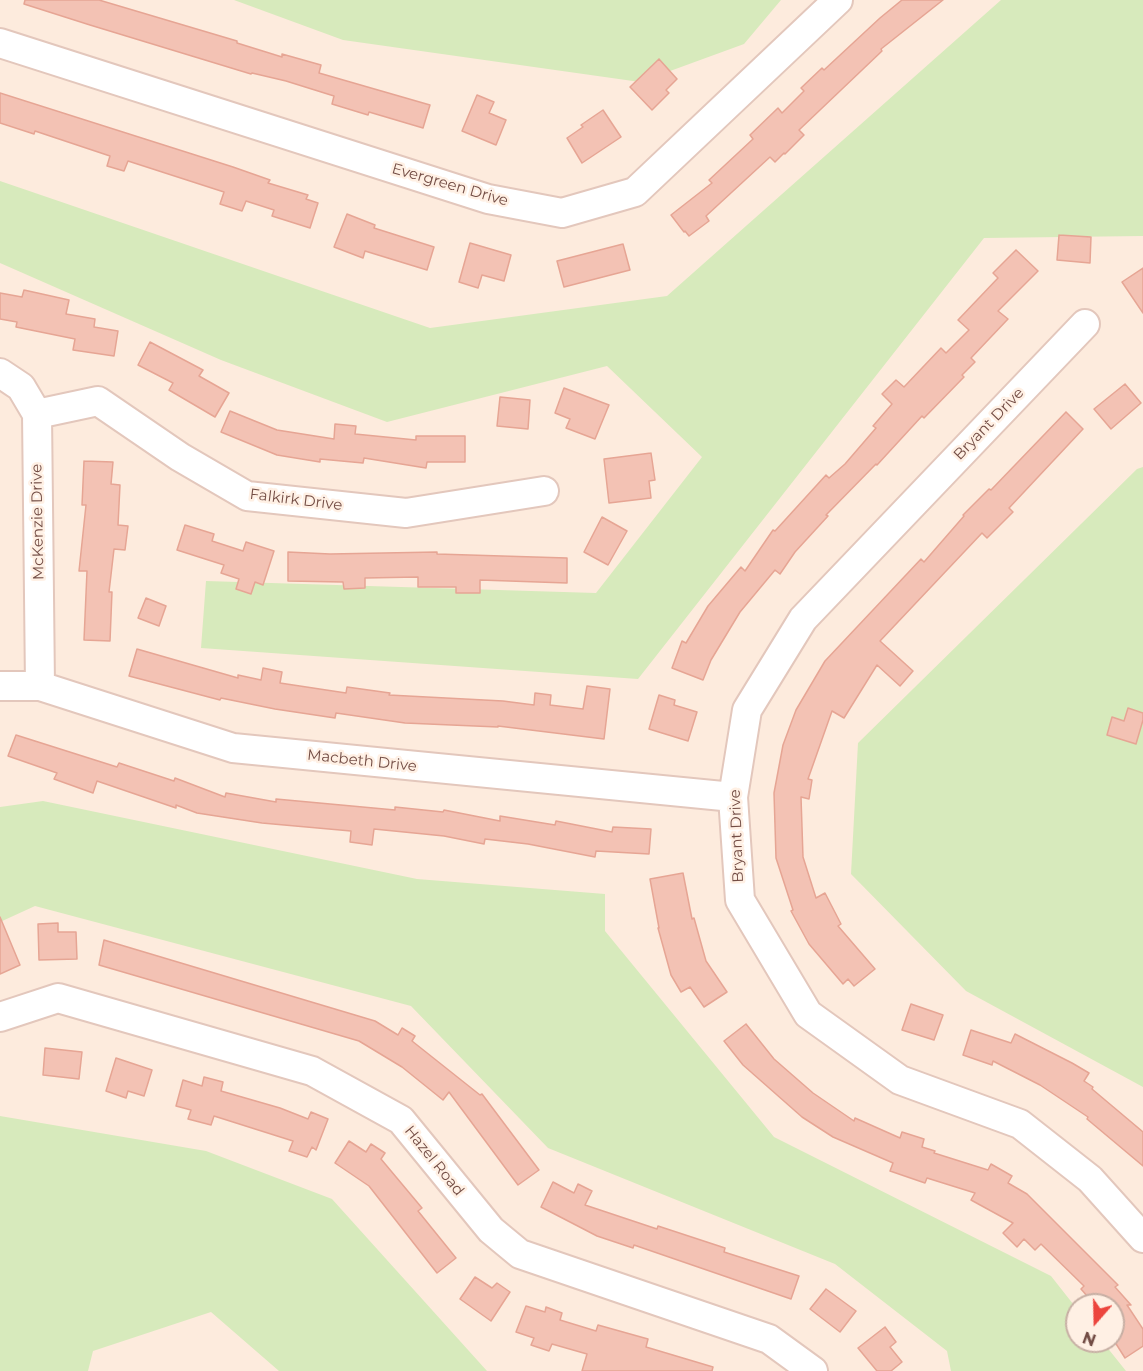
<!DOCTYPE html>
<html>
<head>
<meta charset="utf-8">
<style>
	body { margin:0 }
	#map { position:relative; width:1143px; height:1371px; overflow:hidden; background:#fdebdd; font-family:Montserrat,sans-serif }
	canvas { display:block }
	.north { position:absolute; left:1065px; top:1293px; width:60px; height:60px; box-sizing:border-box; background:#fff0e4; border:2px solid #c7afa4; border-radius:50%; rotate:200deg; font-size:16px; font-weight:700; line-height:24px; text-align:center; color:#734d45 }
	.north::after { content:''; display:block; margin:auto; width:21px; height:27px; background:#ec453d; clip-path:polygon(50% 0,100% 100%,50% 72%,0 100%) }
</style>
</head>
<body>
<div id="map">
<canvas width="1143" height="1371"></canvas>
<div class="north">N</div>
</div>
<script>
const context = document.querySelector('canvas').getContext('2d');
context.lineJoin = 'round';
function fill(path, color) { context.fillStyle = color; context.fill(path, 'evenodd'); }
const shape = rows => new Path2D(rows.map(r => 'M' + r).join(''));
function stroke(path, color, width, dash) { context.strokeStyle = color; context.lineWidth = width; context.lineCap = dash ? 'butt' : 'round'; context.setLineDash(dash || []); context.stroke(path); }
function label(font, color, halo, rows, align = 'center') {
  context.font = font + ' Montserrat,sans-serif'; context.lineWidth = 5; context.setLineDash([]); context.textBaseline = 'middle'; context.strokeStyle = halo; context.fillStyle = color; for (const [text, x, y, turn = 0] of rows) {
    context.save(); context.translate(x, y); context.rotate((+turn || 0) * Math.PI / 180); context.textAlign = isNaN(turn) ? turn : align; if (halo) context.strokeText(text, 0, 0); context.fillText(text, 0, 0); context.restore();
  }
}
fill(shape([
	[234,0,781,0,744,44,640,82,343,40],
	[1001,0,1143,0,1143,236,984,238,638,679,201,648,206,581,596,593,702,457,607,366,387,422,221,360,0,263,0,181,430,328,667,296],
	[1143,467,1143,1087,966,991,851,874,858,743,1137,469],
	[43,801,417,879,605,894,605,931,774,1137,1051,1276,1077,1309,1077,1341,1102,1341,1126,1371,951,1371,947,1351,835,1264,548,1148,411,1006,35,906,0,922,0,807],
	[0,1116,206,1151,332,1199,487,1371,279,1371,211,1312,93,1351,88,1371,0,1371]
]), '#d7eabc');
const building = shape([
	[25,0,99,0,237,41,237,43,282,57,282,54,321,65,319,73,430,105,423,128,369,112,368,115,332,104,334,96,286,81,252,73,251,74,90,25,24,4,25,0],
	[902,0,943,0,881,49,882,51,799,130,804,135,785,154,784,153,775,162,770,157,706,216,709,221,689,236,685,231,684,232,671,215,712,183,709,180,753,139,750,135,778,108,782,113,804,91,801,88,822,68,824,70,880,18,902,0],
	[659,59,677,79,666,90,669,93,652,110,630,87,659,59],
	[0,93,233,167,270,180,268,183,308,195,306,199,318,203,310,228,272,216,274,210,246,201,242,211,220,204,224,192,128,161,124,171,107,166,110,156,35,131,34,134,0,123,0,93],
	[477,95,494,102,489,113,506,120,496,145,462,131,477,95],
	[603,110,621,137,582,163,567,138,583,127,581,125,603,110],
	[347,214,375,225,374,228,434,247,427,270,365,251,363,258,334,247,347,214],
	[1059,235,1091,237,1090,263,1057,260,1059,235],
	[470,243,511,255,504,281,482,275,478,288,459,282,470,243],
	[623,244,630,270,564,287,557,261,623,244],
	[1016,250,1038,271,998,311,1008,319,971,358,975,362,962,375,964,377,924,418,922,416,877,465,876,464,826,515,828,516,795,552,780,574,775,570,740,612,711,660,703,680,672,668,682,641,686,643,708,606,741,567,745,571,773,530,775,531,826,475,829,478,845,464,876,428,873,426,892,404,882,394,896,380,904,387,941,348,946,353,969,330,958,320,998,278,993,273,1016,250],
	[1143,268,1143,313,1122,282,1143,268],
	[24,290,69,300,66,314,95,319,94,327,118,331,114,356,73,350,75,339,16,327,17,322,0,319,0,293,22,297,24,290],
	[150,342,203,370,199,376,229,393,215,417,169,390,173,383,138,365,150,342],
	[1125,384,1141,403,1111,429,1094,409,1125,384],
	[564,388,609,405,595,439,566,428,570,419,555,413,564,388],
	[500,397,530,400,528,429,497,426,500,397],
	[230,411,277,430,334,439,335,424,356,426,355,434,416,440,416,436,465,436,465,462,427,462,426,468,364,458,363,463,320,459,320,462,277,455,221,432,230,411],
	[1066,412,1083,429,1009,508,1013,512,987,538,982,533,880,641,913,671,900,686,877,665,844,718,832,711,808,779,812,780,809,799,801,797,803,857,816,898,825,893,841,924,838,926,875,969,854,986,848,979,843,984,809,944,791,911,793,910,776,858,774,793,783,745,796,710,825,661,921,559,924,562,964,516,963,515,989,489,991,490,1066,412],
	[651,453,655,480,649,481,651,498,609,503,604,459,651,453],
	[84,461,113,462,111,484,120,485,118,525,128,526,125,550,114,549,109,592,112,592,110,641,84,640,87,571,79,571,86,505,82,505,84,461],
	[602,517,627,531,608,565,584,552,602,517],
	[185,525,214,534,212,541,243,551,246,542,274,551,263,585,255,582,251,594,236,589,239,579,221,573,224,565,177,550,185,525],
	[288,552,330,554,437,552,437,554,567,558,567,583,480,580,480,593,456,593,456,587,418,587,418,577,365,578,365,588,344,589,343,582,288,581,288,552],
	[146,598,166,606,159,626,138,618,146,598],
	[137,649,238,678,238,675,261,680,263,668,282,672,280,683,346,693,347,687,390,693,389,695,503,701,534,705,535,693,551,695,550,705,583,709,587,686,610,689,604,739,498,726,498,727,405,723,336,713,335,718,275,709,221,698,220,700,129,676,137,649],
	[659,695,675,700,674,705,697,712,688,741,649,729,659,695],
	[1128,708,1143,713,1143,720,1136,744,1107,735,1112,717,1124,721,1128,708],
	[16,735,117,767,119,763,174,781,175,778,225,797,226,793,276,802,276,799,395,810,395,807,443,812,444,810,500,821,500,816,555,825,556,821,612,832,613,827,651,829,649,854,596,851,595,857,528,844,485,839,484,844,444,836,374,829,372,845,350,842,351,831,262,823,197,813,176,805,176,808,97,781,93,793,54,779,57,773,8,756,16,735],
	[683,873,692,919,694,918,706,961,727,992,704,1007,690,987,681,992,671,975,658,928,659,928,650,879,683,873],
	[0,917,20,965,0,974,0,917],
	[58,923,58,932,76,932,77,959,39,960,38,924,58,923],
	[104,940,375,1021,398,1035,402,1028,415,1036,412,1041,480,1095,482,1094,539,1170,518,1185,449,1092,443,1100,402,1067,359,1041,99,965,104,940],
	[911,1004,943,1015,934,1040,902,1030,911,1004],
	[746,1024,774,1059,813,1093,854,1121,855,1118,900,1138,902,1132,924,1139,922,1147,935,1151,934,1153,988,1170,991,1164,1012,1176,1008,1183,1027,1194,1118,1285,1115,1287,1131,1305,1127,1305,1143,1329,1143,1346,1125,1358,1113,1339,1113,1305,1095,1305,1081,1289,1084,1286,1041,1244,1035,1250,1024,1239,1017,1247,1003,1233,1013,1223,971,1200,975,1193,927,1178,925,1183,890,1171,893,1163,833,1137,802,1117,743,1065,724,1041,746,1024],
	[971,1030,1011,1043,1015,1034,1072,1063,1089,1073,1084,1081,1093,1087,1092,1089,1143,1132,1143,1166,1087,1119,1088,1117,1040,1085,993,1061,992,1065,963,1055,971,1030],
	[45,1048,82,1052,79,1079,43,1075,45,1048],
	[116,1058,152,1070,144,1096,128,1091,126,1098,106,1091,116,1058],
	[204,1077,223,1082,221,1091,280,1108,308,1119,311,1112,328,1119,316,1150,312,1147,307,1157,289,1151,293,1141,214,1116,211,1125,188,1119,191,1110,176,1106,183,1080,202,1086,204,1077],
	[349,1141,366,1152,371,1144,385,1153,381,1159,422,1208,418,1211,456,1258,437,1273,369,1186,335,1163,349,1141],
	[553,1182,574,1193,578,1184,592,1191,585,1205,657,1229,658,1226,725,1248,724,1252,799,1276,791,1299,634,1245,633,1248,597,1236,541,1207,553,1182],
	[475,1277,492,1288,497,1283,510,1292,491,1321,460,1299,475,1277],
	[826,1289,856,1311,840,1332,810,1309,826,1289],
	[526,1306,545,1312,546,1307,562,1313,560,1320,596,1331,598,1325,648,1339,646,1347,713,1367,712,1371,582,1371,587,1354,552,1344,549,1351,531,1345,534,1338,516,1332,526,1306],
	[885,1327,896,1342,890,1347,902,1362,891,1371,877,1371,858,1348,885,1327]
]);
fill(building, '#f3c2b4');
stroke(building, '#e6a594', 1.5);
const minor = shape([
	[0,43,488,199,562,213,635,192,838,0],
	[1085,324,803,619,747,710,733,797,740,900,808,1014,900,1080,1020,1124,1090,1179,1143,1238],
	[0,373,21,387,37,414,40,686],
	[37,414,98,401,180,457,247,496,406,513,544,491],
	[0,686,40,686,233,748,733,797],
	[0,1017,58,998,312,1071,401,1120,491,1230,520,1254,769,1339,813,1371]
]);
stroke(minor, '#e3c7bc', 32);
stroke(minor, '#fff', 28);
label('15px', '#734d45', '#fff0e4', [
	["Evergreen Drive",450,185,16],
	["Bryant Drive",989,424,-46],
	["Falkirk Drive",296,500,7],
	["McKenzie Drive",38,522,-91],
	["Macbeth Drive",362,761,6],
	["Bryant Drive",737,836,-92],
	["Hazel Road",434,1161,51]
]);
</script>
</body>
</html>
